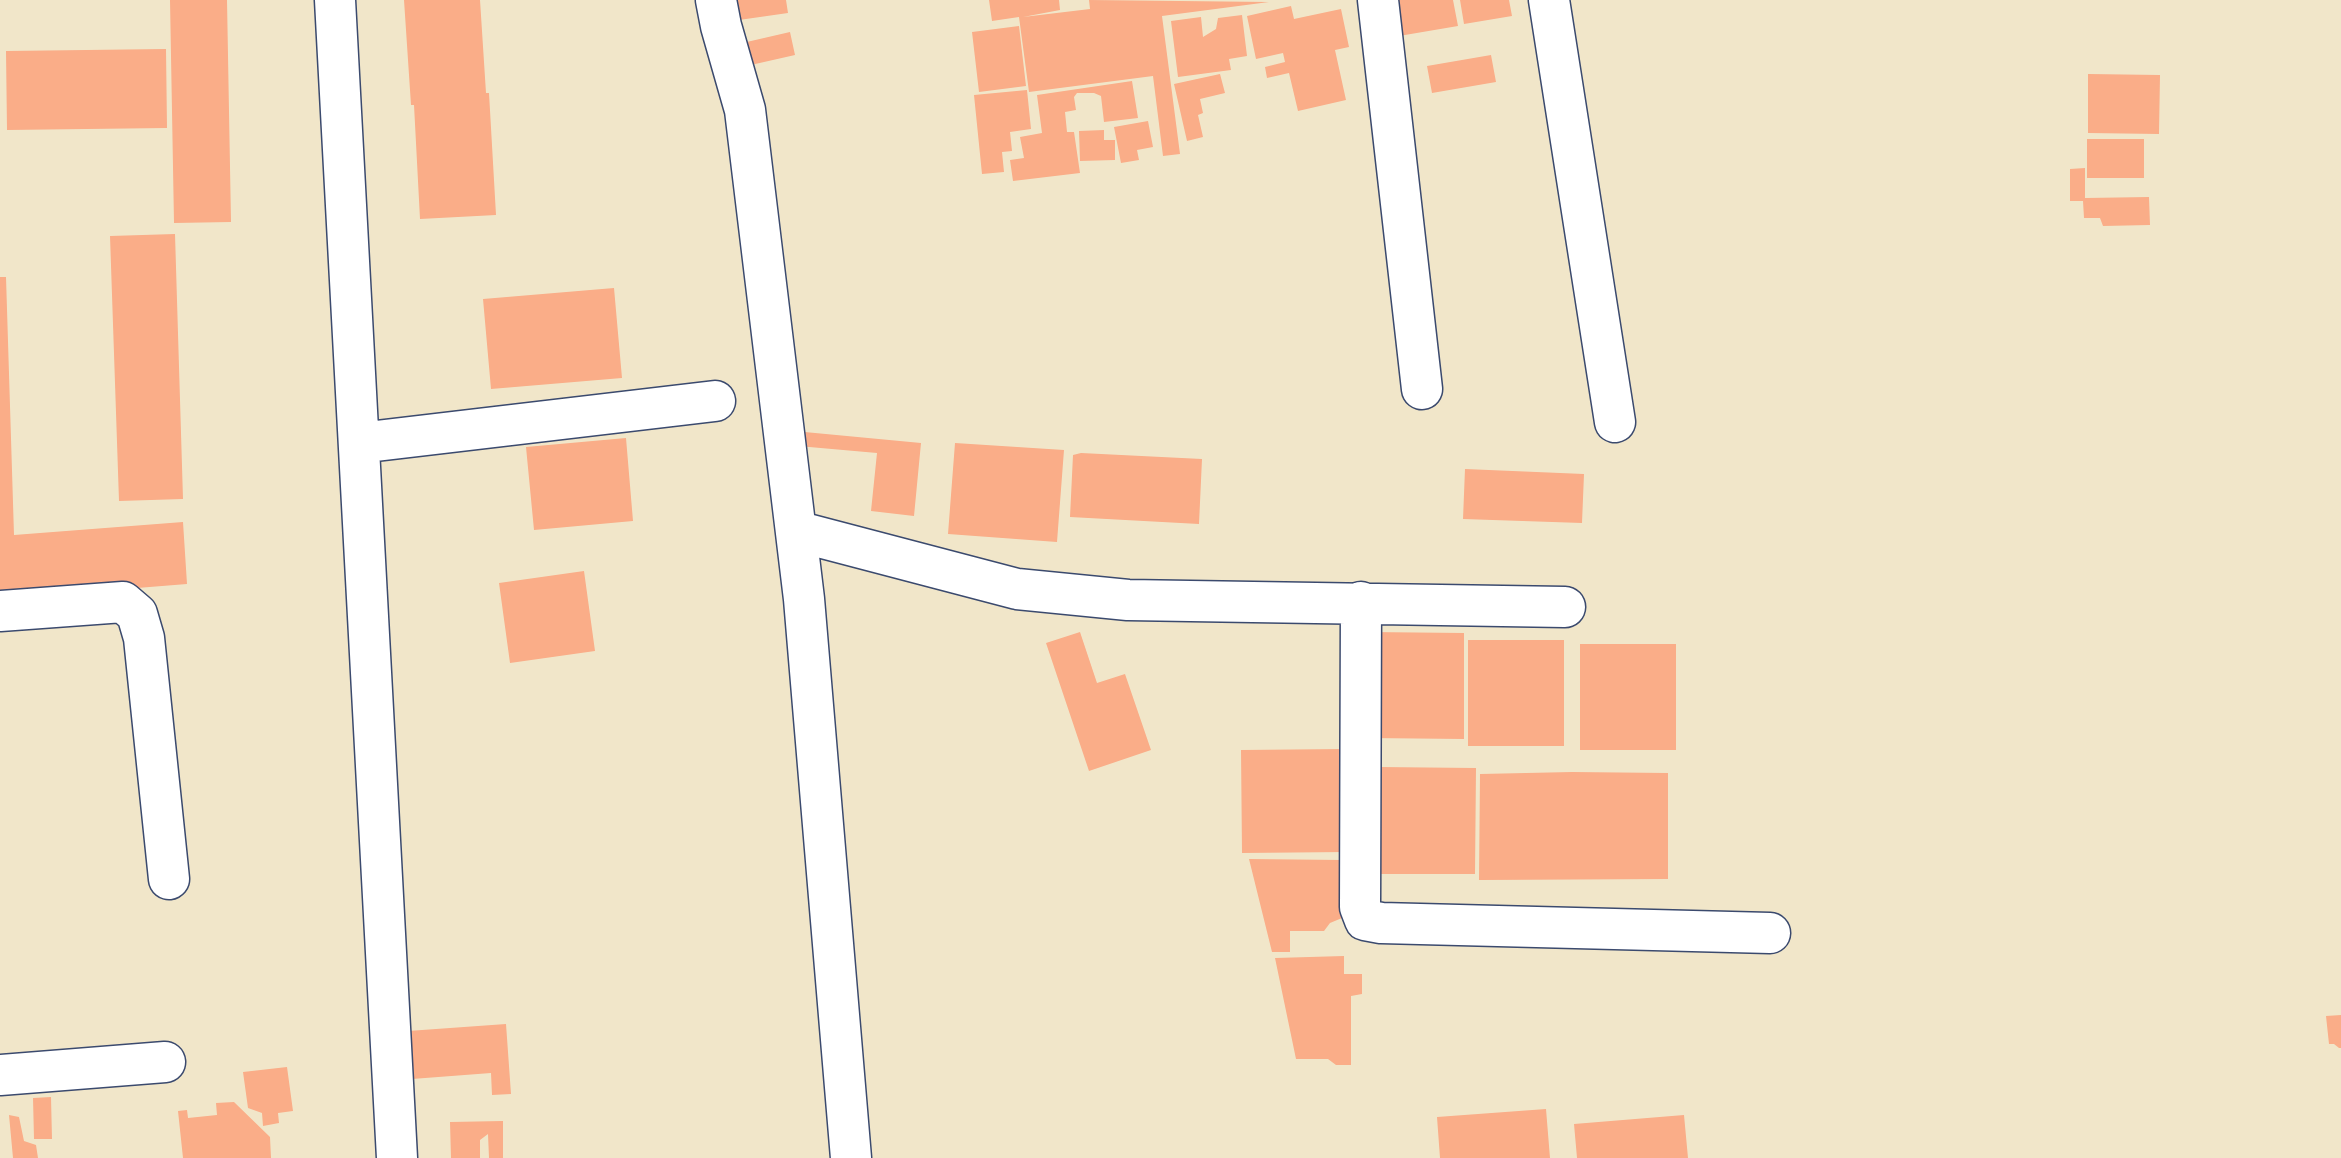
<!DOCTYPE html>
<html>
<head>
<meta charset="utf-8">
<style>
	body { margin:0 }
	canvas { display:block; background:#f1e6c9 }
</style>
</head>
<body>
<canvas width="2341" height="1158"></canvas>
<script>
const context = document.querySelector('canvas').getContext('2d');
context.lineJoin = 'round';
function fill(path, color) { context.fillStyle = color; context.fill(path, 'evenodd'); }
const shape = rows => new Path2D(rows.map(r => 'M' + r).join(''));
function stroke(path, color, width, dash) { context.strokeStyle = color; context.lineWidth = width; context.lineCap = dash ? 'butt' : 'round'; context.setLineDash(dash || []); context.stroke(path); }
fill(shape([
	[170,0,227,0,231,222,174,223],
	[404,0,480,0,486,93,489,93,496,215,420,219,414,105,411,105],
	[729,0,786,0,788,13,732,21],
	[989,0,1059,0,1060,10,1023,17,1090,9,1089,0,1269,2,1162,16,1180,154,1163,156,1153,76,1029,92,1019,17,992,21],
	[1392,0,1453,0,1458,26,1399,36],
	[1460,0,1509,0,1512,16,1464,24],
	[1291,6,1294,19,1341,9,1349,47,1335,50,1346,100,1298,111,1289,73,1267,78,1265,67,1285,62,1283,53,1256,59,1247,16],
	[1242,15,1247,56,1229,59,1231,70,1178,77,1171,21,1201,17,1203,37,1216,29,1218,18],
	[1019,26,1026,86,979,92,972,32],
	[790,32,795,55,742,67,738,44],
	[166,49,167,128,7,130,6,51],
	[1491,55,1496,82,1432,93,1427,66],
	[1220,74,1225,93,1200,99,1203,113,1198,115,1203,137,1187,141,1174,84],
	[2088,74,2160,75,2159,134,2088,133],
	[1132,81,1138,118,1104,122,1101,96,1094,93,1077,93,1074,97,1076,110,1065,112,1067,132,1074,132,1080,173,1013,181,1010,160,1024,158,1020,137,1042,133,1037,95],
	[1027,90,1031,129,1010,132,1012,151,1002,152,1004,172,982,174,974,95],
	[1148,121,1153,147,1137,150,1139,160,1121,163,1114,127],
	[1104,130,1104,140,1115,140,1115,160,1080,161,1079,131],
	[2087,139,2144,139,2144,178,2087,178],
	[2085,168,2085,198,2149,197,2150,225,2103,226,2100,218,2084,218,2083,201,2070,201,2070,169],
	[175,234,183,499,119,501,110,236],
	[0,277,6,277,14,535,183,522,187,584,0,599],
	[614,288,622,378,491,389,483,299],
	[794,431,921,443,914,516,871,511,877,453,798,446],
	[626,438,633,521,534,530,526,447],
	[955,443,1064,450,1057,542,948,534],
	[1081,453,1202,459,1199,524,1070,517,1073,455],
	[1465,469,1584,474,1582,523,1463,519],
	[584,571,595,651,510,663,499,583],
	[1080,632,1097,683,1125,674,1151,750,1089,771,1046,643],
	[1368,632,1464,633,1464,739,1368,738],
	[1468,640,1564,640,1564,746,1468,746],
	[1580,644,1676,644,1676,750,1580,750],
	[1345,749,1346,852,1242,853,1241,750],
	[1379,767,1476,768,1475,874,1379,874],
	[1572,772,1668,773,1668,879,1479,880,1480,774],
	[1249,859,1342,860,1342,918,1330,923,1324,931,1290,931,1290,952,1272,952],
	[1344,956,1344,974,1362,974,1362,994,1351,996,1351,1065,1336,1065,1328,1059,1296,1059,1275,958],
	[2341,1015,2341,1048,2339,1048,2334,1044,2329,1044,2326,1016],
	[506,1024,511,1094,492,1095,491,1073,412,1079,408,1031],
	[287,1067,293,1111,278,1113,279,1123,263,1126,262,1113,248,1108,243,1072],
	[51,1097,52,1139,34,1139,33,1098],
	[234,1102,270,1137,271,1158,183,1158,178,1111,187,1110,188,1118,217,1115,216,1103],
	[1546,1109,1550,1158,1440,1158,1437,1117],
	[9,1115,19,1117,24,1141,36,1145,38,1158,13,1158],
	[1684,1115,1688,1158,1577,1158,1574,1124],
	[503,1121,503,1158,489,1158,488,1134,480,1140,480,1158,451,1158,450,1122]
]), '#faad88');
const street = shape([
	[335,0,397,1158],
	[716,0,721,26,745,110,804,599,851,1158],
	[1378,0,1422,389],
	[1549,0,1615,422],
	[359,443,715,401],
	[796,531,1017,589,1128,600,1565,607],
	[1361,602,1360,907,1365,920,1381,923,1770,933],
	[0,611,123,602,137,614,144,638,169,879],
	[0,1075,165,1062]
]);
stroke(street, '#3b4a6e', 43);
stroke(street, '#fff', 40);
</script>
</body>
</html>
